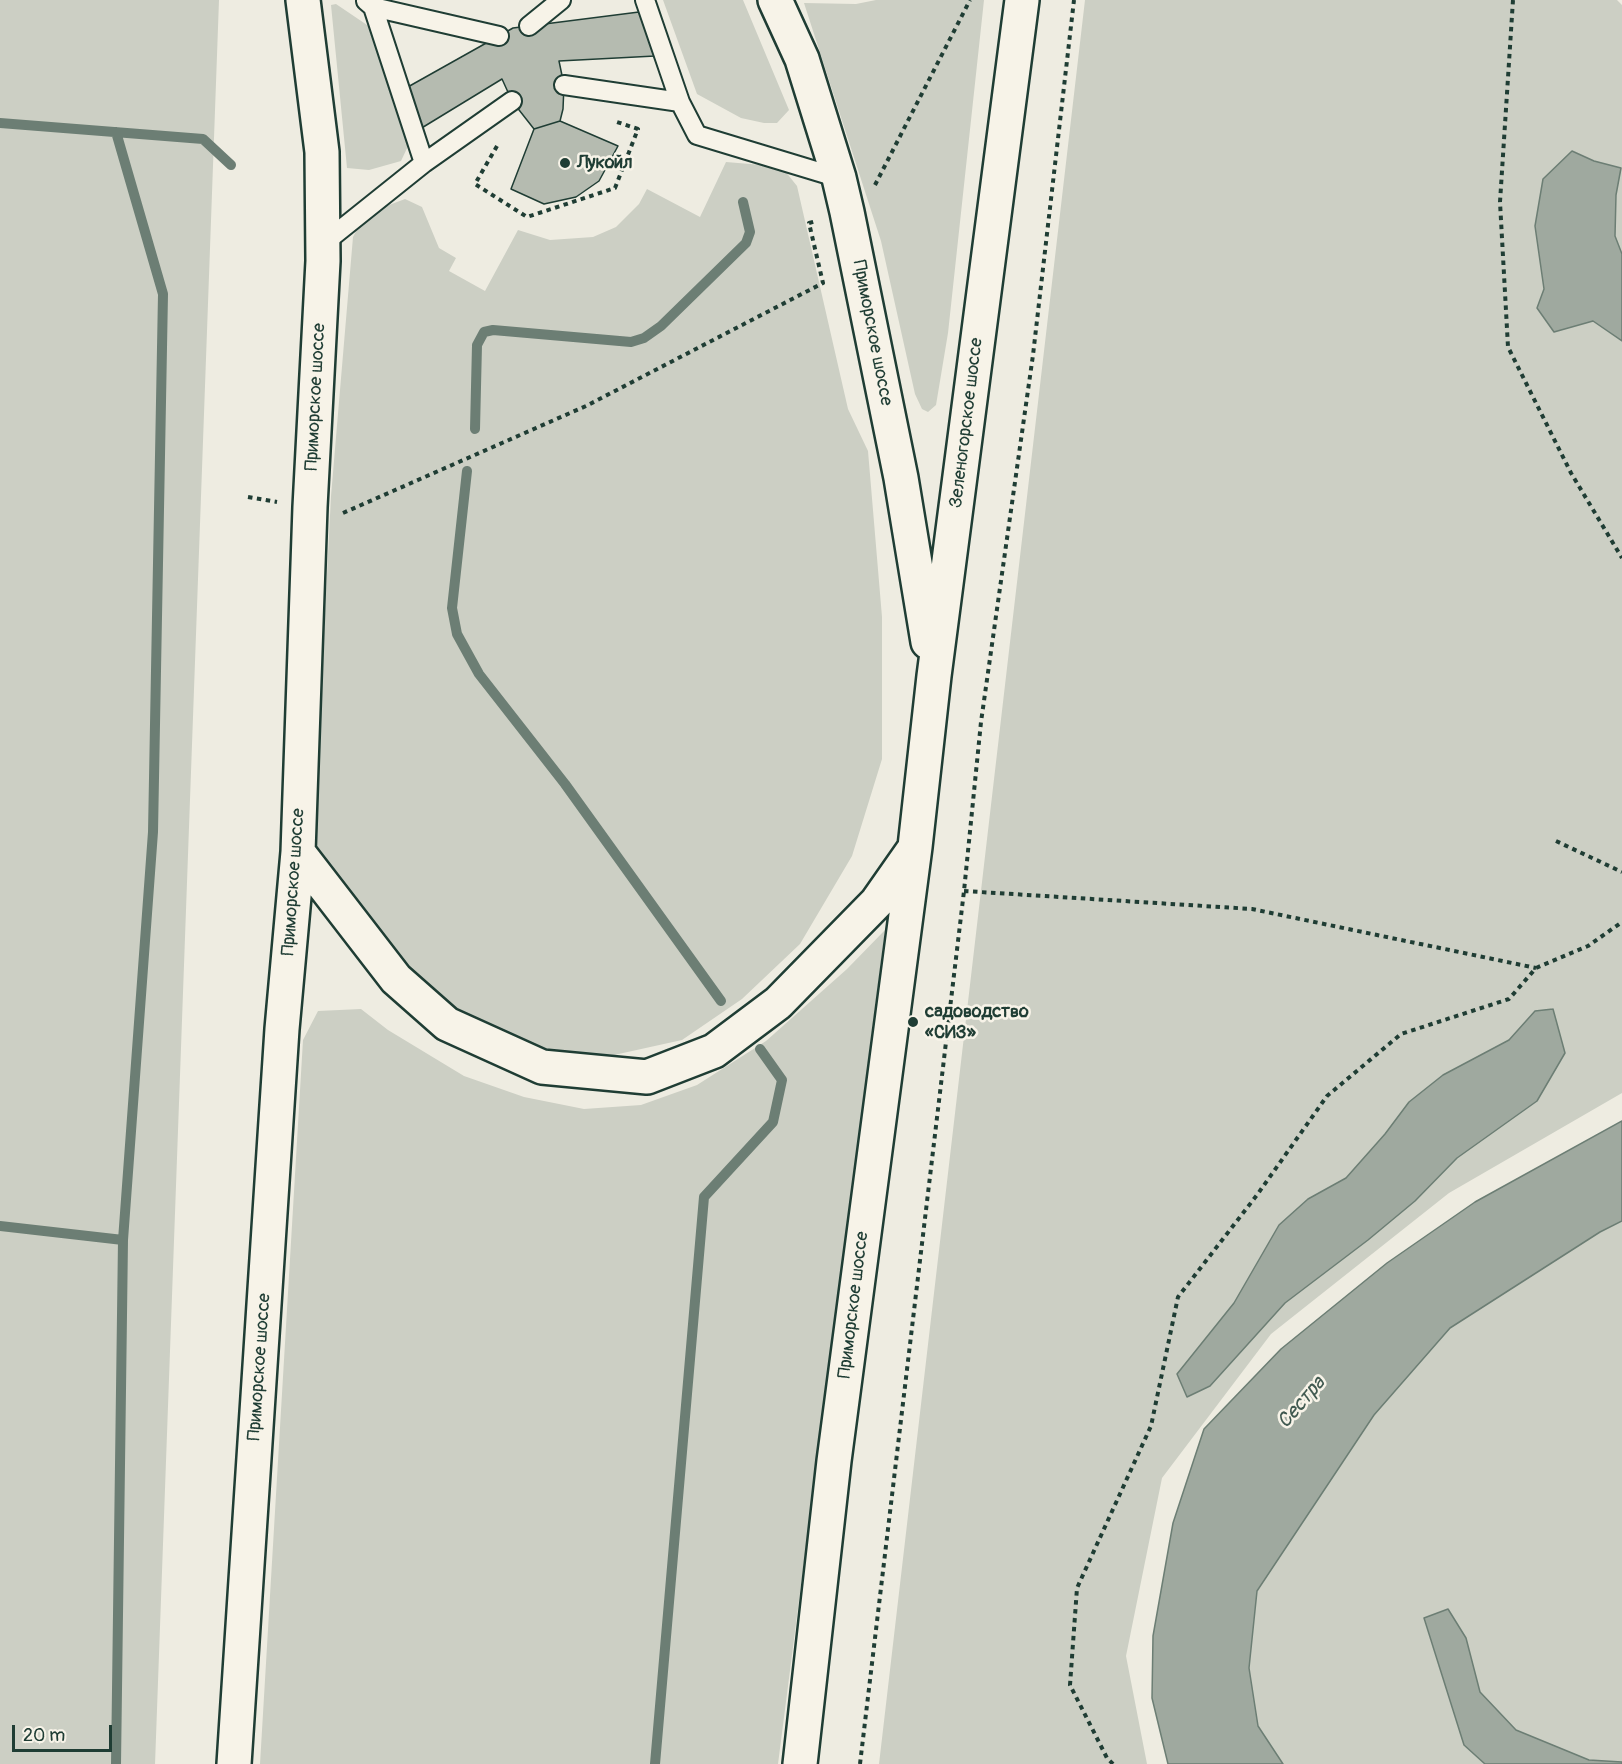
<!DOCTYPE html>
<html>
<head>
<meta charset="utf-8">
<style>
	body { margin:0 }
	#map { position:relative; width:1622px; height:1764px; overflow:hidden; background:#eeece1; font-family:Pangolin,sans-serif }
	canvas { display:block }
	.scale { position:absolute; left:12px; top:1725px; width:100px; height:27px; box-sizing:border-box; border:3px solid #1f3d34; border-top:0; padding-left:8px; font-size:18px; line-height:21px; white-space:nowrap; color:#1f3d34; -webkit-text-stroke:4px #f7f3e8; paint-order:stroke }
</style>
</head>
<body>
<div id="map">
<canvas width="1622" height="1764"></canvas>
<div class="scale">20 m</div>
</div>
<script>
const context = document.querySelector('canvas').getContext('2d');
context.lineJoin = 'round';
function fill(path, color) { context.fillStyle = color; context.fill(path, 'evenodd'); }
const shape = rows => new Path2D(rows.map(r => 'M' + r).join(''));
function stroke(path, color, width, dash) { context.strokeStyle = color; context.lineWidth = width; context.lineCap = dash ? 'butt' : 'round'; context.setLineDash(dash || []); context.stroke(path); }
function label(font, color, halo, rows, align = 'center') {
  context.font = font + ' Pangolin,sans-serif'; context.lineWidth = 5; context.setLineDash([]); context.textBaseline = 'middle'; context.strokeStyle = halo; context.fillStyle = color; for (const [text, x, y, turn = 0] of rows) {
    context.save(); context.translate(x, y); context.rotate((+turn || 0) * Math.PI / 180); context.textAlign = isNaN(turn) ? turn : align; if (halo) context.strokeText(text, 0, 0); context.fillText(text, 0, 0); context.restore();
  }
}
fill(shape([
	[0,0,219,0,155,1764,0,1764],
	[663,0,743,0,789,110,777,123,764,123,741,118,697,94],
	[876,0,984,0,948,333,936,405,928,412,922,409,915,394,881,241,804,3,856,4],
	[1085,0,1617,0,1622,5,1622,254,1615,237,1616,195,1621,168,1594,161,1573,151,1535,226,1544,289,1537,308,1593,321,1622,341,1622,1093,1449,1193,1271,1334,1162,1478,1126,1656,1147,1764,879,1764],
	[1535,1011,1537,1101,1457,1158,1415,1201,1368,1240,1285,1303,1210,1386,1234,1303,1279,1225,1308,1199,1346,1178,1385,1134,1409,1102,1443,1075,1509,1040],
	[336,4,370,27,409,144,401,161,369,170,347,168,331,5],
	[726,162,762,165,785,171,797,186,848,409,868,451,882,617,882,759,852,856,800,944,742,999,682,1040,614,1055,551,1051,497,1034,431,992,312,869,331,496,353,237,361,222,376,210,405,199,422,207,439,248,456,258,449,271,485,291,518,230,550,240,593,237,616,227,639,204,647,189,700,217],
	[885,930,778,1764,260,1764,303,1040,318,1011,361,1009,388,1030,464,1076,524,1097,584,1109,641,1105,697,1085,766,1041,847,969],
	[1622,1221,1622,1762,1589,1760,1516,1730,1480,1692,1466,1638,1447,1609,1424,1619,1464,1745,1485,1764,1283,1764,1258,1726,1249,1668,1257,1591,1374,1415,1450,1328,1600,1232]
]), '#cccfc4');
const water = shape([
	[1572,151,1594,161,1621,168,1616,195,1615,236,1622,254,1622,341,1593,321,1554,332,1537,308,1544,289,1535,226,1543,179,1572,151],
	[1553,1009,1565,1053,1537,1101,1457,1158,1415,1201,1368,1240,1285,1303,1210,1386,1187,1397,1177,1374,1234,1303,1279,1225,1308,1199,1346,1178,1385,1134,1409,1102,1443,1075,1509,1040,1535,1011,1553,1009],
	[1622,1121,1622,1221,1600,1232,1450,1328,1374,1415,1257,1591,1249,1668,1258,1726,1283,1764,1168,1764,1152,1698,1153,1636,1173,1523,1204,1429,1281,1349,1387,1263,1475,1202,1622,1121],
	[1448,1609,1466,1638,1480,1692,1516,1730,1589,1760,1622,1762,1622,1764,1485,1764,1464,1745,1424,1618,1448,1609]
]);
fill(water, '#9fa99f');
stroke(water, '#6c7e74', 1.5);
stroke(shape([
	[0,123,203,139,231,165],
	[475,429,477,345,484,332,493,330,631,342,644,338,661,326,746,243,750,232,743,202],
	[467,471,452,608,457,634,479,674,565,784,721,1001],
	[0,1226,123,1240],
	[116,1764,123,1240,153,832,163,294,116,132],
	[655,1764,704,1197,773,1122,782,1080,760,1049]
]), '#6c7e74', 10);
const building = shape([
	[639,12,655,56,559,61,564,85,563,109,560,121,534,129,512,101,502,79,420,129,406,88,513,28,639,12],
	[560,121,618,146,599,181,576,197,544,204,511,189,534,129,560,121]
]);
fill(building, '#b5bbb0');
stroke(building, '#1f3d34', 1.5);
const lane = shape([
	[366,1,373,7,499,36],
	[373,7,424,163,512,101],
	[529,26,561,0],
	[564,85,680,102,645,0],
	[680,102,697,135,839,178],
	[324,243,424,163]
]);
const highway = shape([
	[775,0,802,59,839,178,847,212,901,478,928,642],
	[298,852,396,979,447,1024,542,1067,647,1077,714,1051,778,1003,877,902,912,852],
	[234,1764,282,1029,298,852,310,507,323,261,322,152,303,0],
	[800,1764,834,1461,915,847,934,676,1022,0]
]);
stroke(lane, '#1f3d34', 22);
stroke(highway, '#1f3d34', 38);
stroke(shape([
	[1513,0,1500,202,1508,347,1571,473,1622,558],
	[497,146,475,184,527,217,615,188,638,129,617,122],
	[875,185,970,0],
	[248,497,277,502],
	[343,513,586,406,823,283,809,223,816,221],
	[1556,841,1622,872],
	[964,891,1252,909,1536,968],
	[860,1764,964,891,981,722,1033,355,1074,0],
	[1113,1764,1107,1758,1070,1685,1077,1588,1151,1426,1178,1297,1257,1195,1327,1096,1401,1034,1509,999,1536,968,1588,946,1622,922]
]), '#1f3d34', 4, [4.5, 4.5]);
stroke(lane, '#f7f3e8', 18);
stroke(highway, '#f7f3e8', 33);
for (const [x, y, r, color] of [
	[565,163,6,"#1f3d34"],
	[913,1022,6,"#1f3d34"]
]) { const dot = new Path2D(); dot.arc(x, y, r, 0, 2 * Math.PI); context.fillStyle = color; context.fill(dot); stroke(dot, '#f7f3e8', 2); }
label('bold 18px', '#1f3d34', '#f7f3e8', [
	["Лукойл",577,163],
	["садоводство",925,1012],
	["«СИЗ»",925,1033]
], 'left');
label('18px', '#1f3d34', '#f7f3e8', [
	["Приморское шоссе",872,333,79],
	["Приморское шоссе",316,397,-87],
	["Зеленогорское шоссе",967,423,-83],
	["Приморское шоссе",294,882,-86],
	["Приморское шоссе",854,1305,-83],
	["Приморское шоссе",260,1367,-86]
]);
label('italic 20px', '#3f584f', '#f7f3e8', [
	["Сестра",1302,1403,-49]
]);
</script>
</body>
</html>
